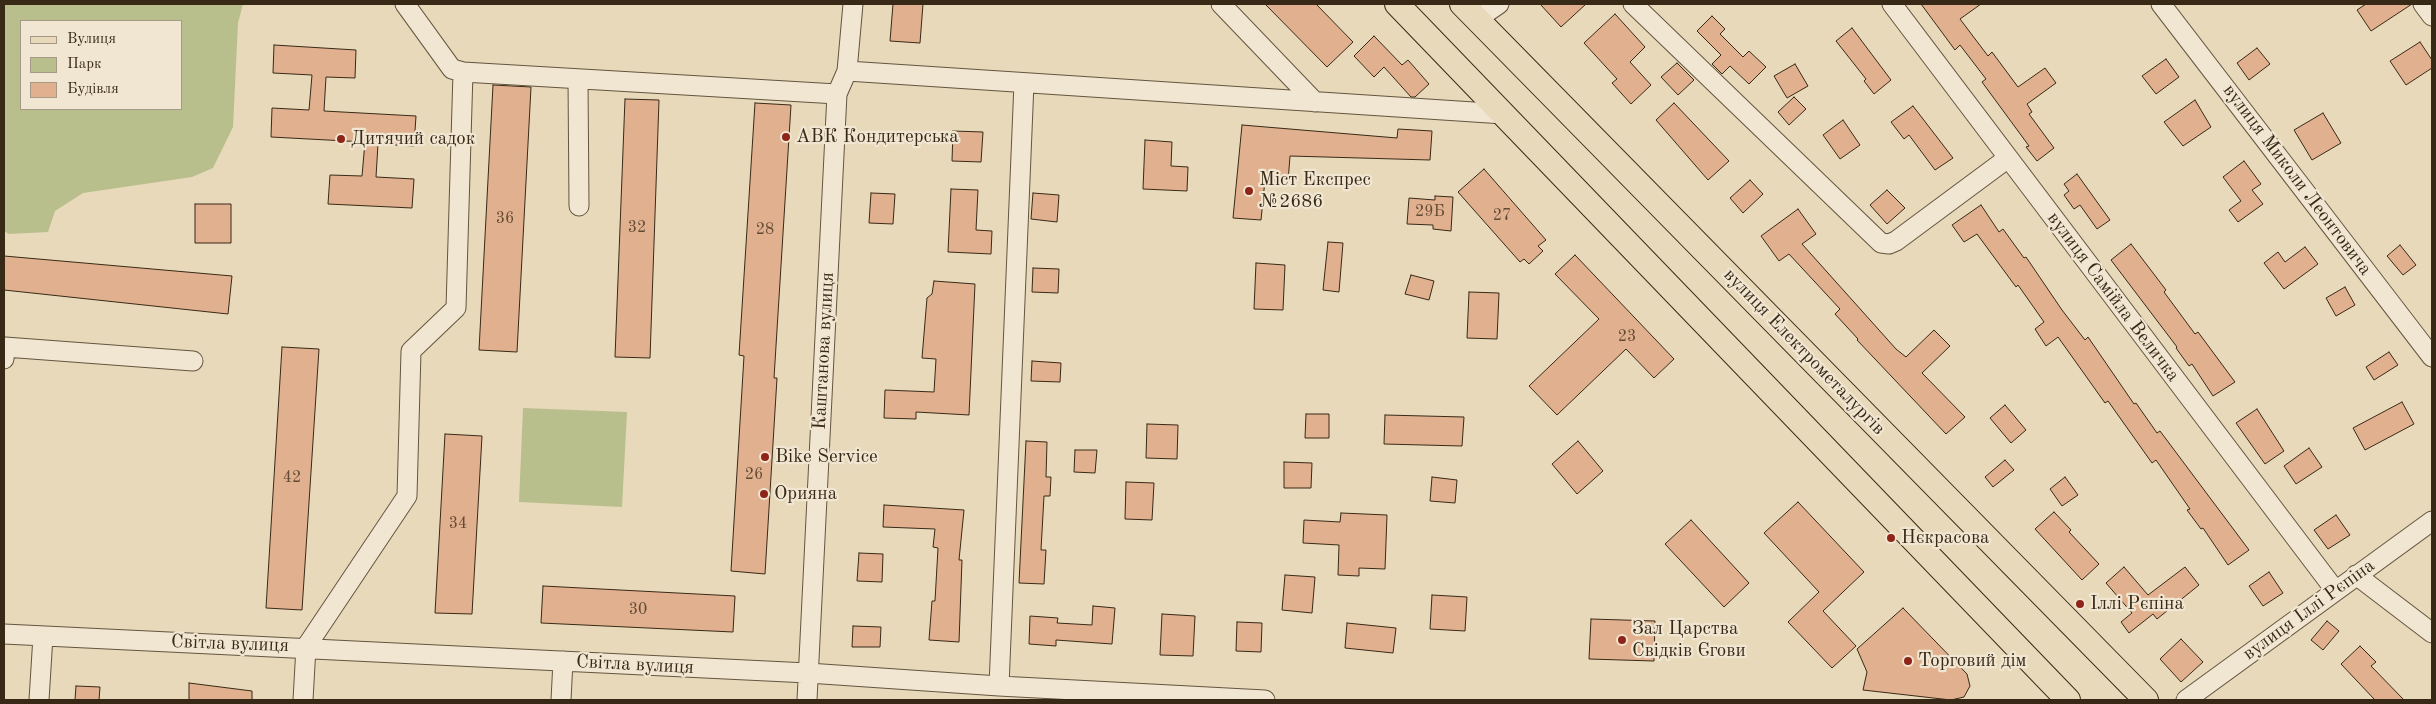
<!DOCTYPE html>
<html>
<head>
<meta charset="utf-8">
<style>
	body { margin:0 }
	#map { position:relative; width:2436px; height:704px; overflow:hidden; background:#e8d9ba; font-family:"Old Standard TT",serif }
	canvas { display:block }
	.frame { position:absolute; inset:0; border:5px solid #382916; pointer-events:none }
	.legend { position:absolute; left:20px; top:20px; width:162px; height:90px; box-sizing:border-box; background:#f0e6d2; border:1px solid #a69a87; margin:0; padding:6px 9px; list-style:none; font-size:15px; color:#382916 }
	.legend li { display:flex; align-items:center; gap:10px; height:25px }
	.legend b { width:25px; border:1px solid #a69a87 }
</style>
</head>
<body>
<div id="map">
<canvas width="2436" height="704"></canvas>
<div class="frame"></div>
<ul class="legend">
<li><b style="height:6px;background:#e8d9ba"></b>Вулиця</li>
<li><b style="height:14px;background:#b9be8d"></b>Парк</li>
<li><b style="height:14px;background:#e1b08f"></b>Будівля</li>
</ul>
</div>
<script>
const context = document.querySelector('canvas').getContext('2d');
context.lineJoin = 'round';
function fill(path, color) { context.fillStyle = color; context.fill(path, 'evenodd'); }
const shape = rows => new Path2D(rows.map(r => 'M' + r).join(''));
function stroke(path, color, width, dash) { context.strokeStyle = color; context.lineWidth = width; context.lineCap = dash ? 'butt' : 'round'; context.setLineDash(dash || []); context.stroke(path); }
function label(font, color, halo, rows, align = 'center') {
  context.font = font + ' "Old Standard TT",serif'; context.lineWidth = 4.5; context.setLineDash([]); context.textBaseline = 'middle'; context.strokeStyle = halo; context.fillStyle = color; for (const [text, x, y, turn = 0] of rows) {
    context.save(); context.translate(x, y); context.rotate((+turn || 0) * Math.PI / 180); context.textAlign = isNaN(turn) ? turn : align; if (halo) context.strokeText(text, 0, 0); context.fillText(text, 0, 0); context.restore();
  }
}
fill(shape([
	[4,4,243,4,238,23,233,127,213,168,192,177,83,193,55,211,48,232,9,234,4,231],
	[21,21,181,21,181,109,21,109],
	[523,408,627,412,622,507,519,502]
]), '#b9be8d');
const building = shape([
	[893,4,923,4,920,43,890,41,893,4],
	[1265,4,1316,4,1353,42,1327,67,1265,4],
	[1540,4,1586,4,1561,27,1540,4],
	[1921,4,1981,4,1960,19,1988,56,1992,52,2018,87,2045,68,2056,83,2027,104,2032,112,2029,114,2054,148,2037,161,2026,147,2029,146,1982,82,1986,79,1960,45,1955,50,1921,4],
	[2366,4,2412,4,2371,31,2357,10,2366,4],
	[1615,14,1645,47,1630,62,1651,85,1631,104,1612,83,1617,79,1584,43,1615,14],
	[1712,16,1725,29,1720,34,1743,57,1749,51,1766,67,1749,84,1730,66,1722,74,1712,64,1721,55,1697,31,1712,16],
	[1852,28,1891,80,1874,94,1864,81,1866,79,1836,41,1852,28],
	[1374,36,1402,65,1408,60,1429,84,1415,97,1411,97,1384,67,1374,77,1354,56,1374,36],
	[2420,42,2432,60,2432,68,2406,85,2390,61,2420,42],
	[274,45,356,50,355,78,326,77,324,111,416,116,414,146,378,144,376,177,414,179,412,208,328,204,330,175,362,176,365,142,271,137,272,108,309,110,312,75,273,73,274,45],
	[2257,48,2270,64,2249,80,2237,63,2257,48],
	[2166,59,2179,77,2156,94,2142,76,2166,59],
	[1677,63,1694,80,1678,95,1661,77,1677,63],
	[1795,64,1808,86,1787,98,1774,76,1795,64],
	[493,85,531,87,517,352,479,350,493,85],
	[1794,97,1806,109,1789,125,1778,112,1794,97],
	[625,99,659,100,650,358,615,357,625,99],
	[2195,100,2211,127,2183,146,2164,122,2195,100],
	[755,103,791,105,774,378,777,378,765,574,731,571,744,356,739,355,755,103],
	[1674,103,1729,161,1708,180,1656,120,1674,103],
	[1913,106,1953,158,1935,170,1909,135,1904,139,1891,122,1913,106],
	[2323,113,2341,143,2312,160,2294,130,2323,113],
	[1843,120,1860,145,1840,159,1823,135,1843,120],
	[1242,125,1397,138,1398,129,1432,131,1430,160,1290,156,1288,182,1265,180,1261,220,1233,218,1242,125],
	[953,131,983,132,981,162,952,161,953,131],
	[1145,140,1172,142,1171,166,1188,167,1187,191,1143,189,1145,140],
	[2244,161,2261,184,2252,190,2263,204,2238,222,2229,210,2241,201,2223,177,2244,161],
	[1484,169,1546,240,1538,246,1543,251,1529,264,1524,259,1520,262,1458,192,1484,169],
	[2077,174,2110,220,2097,229,2080,205,2074,209,2064,195,2069,191,2064,184,2077,174],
	[1750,180,1763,194,1743,213,1730,198,1750,180],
	[951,189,978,190,976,230,992,231,991,254,948,252,951,189],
	[1887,190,1905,208,1887,224,1870,205,1887,190],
	[871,193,895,194,893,224,869,223,871,193],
	[1033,193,1059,195,1057,222,1031,219,1033,193],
	[1435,196,1453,197,1451,231,1433,229,1433,225,1407,224,1409,198,1435,200,1435,196],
	[195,204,231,204,231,243,195,243,195,204],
	[1981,205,1999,232,2003,229,2024,258,2026,257,2062,310,2085,340,2088,337,2134,404,2136,403,2157,433,2160,431,2249,550,2228,565,2203,528,2201,529,2187,510,2190,509,2156,460,2152,463,2108,401,2105,403,2058,337,2046,346,2035,329,2044,322,2018,285,2016,287,1977,234,1964,242,1952,225,1981,205],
	[1798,209,1816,234,1802,244,1896,349,1906,357,1934,330,1950,346,1922,373,1965,417,1946,434,1857,340,1858,339,1835,314,1840,309,1789,254,1779,261,1761,236,1798,209],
	[1328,242,1343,243,1339,292,1323,290,1328,242],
	[2131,244,2166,290,2164,292,2195,334,2198,332,2235,382,2213,396,2192,364,2189,366,2176,348,2177,347,2111,260,2131,244],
	[2400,245,2416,265,2403,275,2387,256,2400,245],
	[2305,247,2318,264,2284,289,2264,263,2278,252,2285,262,2305,247],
	[1575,255,1674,359,1654,378,1626,349,1557,415,1529,386,1599,319,1555,274,1575,255],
	[4,256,232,276,228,314,4,290,4,256],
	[1256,263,1285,265,1283,310,1254,309,1256,263],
	[1033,268,1059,269,1058,293,1032,292,1033,268],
	[1411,275,1434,281,1429,300,1405,294,1411,275],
	[934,281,975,284,969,415,916,412,916,419,884,418,885,390,934,392,936,359,922,358,927,298,932,294,934,281],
	[2345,287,2355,305,2336,316,2326,298,2345,287],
	[1469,292,1499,293,1497,339,1467,338,1469,292],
	[282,347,319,349,302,610,266,608,282,347],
	[2389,352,2398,365,2374,380,2366,367,2389,352],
	[1032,361,1061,363,1060,382,1031,381,1032,361],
	[2402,402,2414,424,2365,450,2353,428,2402,402],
	[2005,405,2026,430,2011,443,1990,418,2005,405],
	[2257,409,2284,451,2265,464,2236,423,2257,409],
	[1306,414,1329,414,1329,438,1305,438,1306,414],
	[1385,415,1464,417,1462,446,1384,444,1385,415],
	[1147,424,1178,425,1177,459,1146,458,1147,424],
	[445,434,482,436,472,614,435,613,445,434],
	[1026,441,1047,442,1046,477,1051,477,1050,496,1044,496,1041,550,1046,550,1044,584,1019,583,1026,441],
	[1578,441,1603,471,1577,494,1552,464,1578,441],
	[2309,448,2322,467,2296,484,2284,466,2309,448],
	[1075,450,1097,450,1095,473,1074,472,1075,450],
	[2005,460,2014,470,1993,487,1985,477,2005,460],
	[1284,462,1312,463,1311,488,1284,488,1284,462],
	[1432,477,1457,480,1455,503,1430,501,1432,477],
	[2065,477,2078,495,2062,506,2050,489,2065,477],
	[1126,482,1154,483,1152,520,1125,519,1126,482],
	[1798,502,1864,572,1823,611,1856,646,1832,668,1788,622,1819,592,1764,533,1798,502],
	[884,505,964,510,959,560,962,560,959,642,929,640,932,601,935,601,938,548,933,547,935,529,883,527,884,505],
	[2054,512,2071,530,2069,532,2099,564,2082,580,2035,529,2054,512],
	[1341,513,1387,515,1385,569,1359,568,1359,576,1338,575,1339,545,1303,543,1304,520,1340,522,1341,513],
	[2336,515,2350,535,2328,549,2314,530,2336,515],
	[1691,520,1749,583,1724,607,1665,544,1691,520],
	[859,553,883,554,882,582,857,581,859,553],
	[2124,567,2148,595,2185,567,2199,585,2157,619,2153,614,2129,633,2121,622,2132,613,2106,583,2124,567],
	[2269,572,2283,593,2263,606,2249,586,2269,572],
	[1285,575,1315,577,1312,613,1282,610,1285,575],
	[543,586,735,596,733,632,541,623,543,586],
	[1432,595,1467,597,1465,631,1430,629,1432,595],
	[1093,606,1115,608,1112,644,1056,640,1056,646,1029,644,1030,616,1058,618,1057,623,1092,625,1093,606],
	[1903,608,1967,674,1970,686,1964,697,1951,700,1863,690,1867,672,1857,649,1903,608],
	[1162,614,1195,616,1193,656,1160,655,1162,614],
	[1591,619,1655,621,1654,661,1589,659,1591,619],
	[2327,621,2339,631,2323,650,2311,640,2327,621],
	[1237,622,1262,623,1261,652,1236,651,1237,622],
	[1347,623,1396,628,1393,653,1345,648,1347,623],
	[853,626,881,627,880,647,852,647,853,626],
	[2181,639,2203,662,2181,682,2160,659,2181,639],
	[2360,646,2376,662,2371,666,2404,700,2375,700,2341,664,2360,646],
	[189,683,252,691,252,700,189,700,189,683],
	[76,686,100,687,99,700,75,700,76,686]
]);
fill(building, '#e1b08f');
stroke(building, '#382916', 1);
const minor = shape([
	[405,4,452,69,463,72,837,94],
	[1221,4,1315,102],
	[1633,4,1881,243,1889,244,1896,241,2008,158],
	[1892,4,2335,590],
	[2161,4,2432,357],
	[2423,4,2432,16],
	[1477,19,1499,4],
	[847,71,1504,114],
	[578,79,579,206],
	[4,359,5,347,193,361],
	[2356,575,2432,633],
	[4,634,808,673,999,686,1265,700],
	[999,686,1024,83],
	[39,700,43,636],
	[303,700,306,647,407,496,411,351,456,308,463,72],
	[561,700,563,661],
	[807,700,837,94,847,71,853,4],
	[2186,700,2432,521]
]);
const major = shape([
	[1397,4,2068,700],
	[1462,4,2146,700]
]);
stroke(minor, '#64553f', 21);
stroke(major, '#382916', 26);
stroke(minor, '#f0e6d2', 19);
stroke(major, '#e8d9ba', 24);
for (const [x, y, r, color] of [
	[786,137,5,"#8f2418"],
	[341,139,5,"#8f2418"],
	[1249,191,5,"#8f2418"],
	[765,457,5,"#8f2418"],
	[764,494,5,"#8f2418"],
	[1891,538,5,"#8f2418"],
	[2080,604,5,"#8f2418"],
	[1622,640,5,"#8f2418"],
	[1908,661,5,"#8f2418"]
]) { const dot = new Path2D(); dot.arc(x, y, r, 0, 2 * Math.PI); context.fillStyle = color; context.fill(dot); stroke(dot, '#f0e6d2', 2); }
label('16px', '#624b34', null, [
	["29Б",1430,212],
	["27",1502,216],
	["36",505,219],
	["32",637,228],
	["28",765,230],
	["23",1627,337],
	["26",754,475],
	["42",292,478],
	["34",458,524],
	["30",638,610]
]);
label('19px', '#382916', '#f0e6d2', [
	["АВК Кондитерська",796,137],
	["Дитячий садок",351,139],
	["Міст Експрес",1259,180],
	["№2686",1259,202],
	["Bike Service",775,457],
	["Орияна",774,494],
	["Нєкрасова",1901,538],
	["Іллі Рєпіна",2090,604],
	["Зал Царства",1632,629],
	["Свідків Єгови",1632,651],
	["Торговий дім",1918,661]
], 'left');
label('19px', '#382916', '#f0e6d2', [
	["вулиця Миколи Леонтовича",2297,180,53],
	["вулиця Самійла Величка",2113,297,53],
	["Каштанова вулиця",824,351,-87],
	["вулиця Електрометалургів",1804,352,46],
	["вулиця Іллі Рєпіна",2309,610,-36],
	["Світла вулиця",230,644,2],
	["Світла вулиця",635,665,3]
]);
</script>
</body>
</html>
